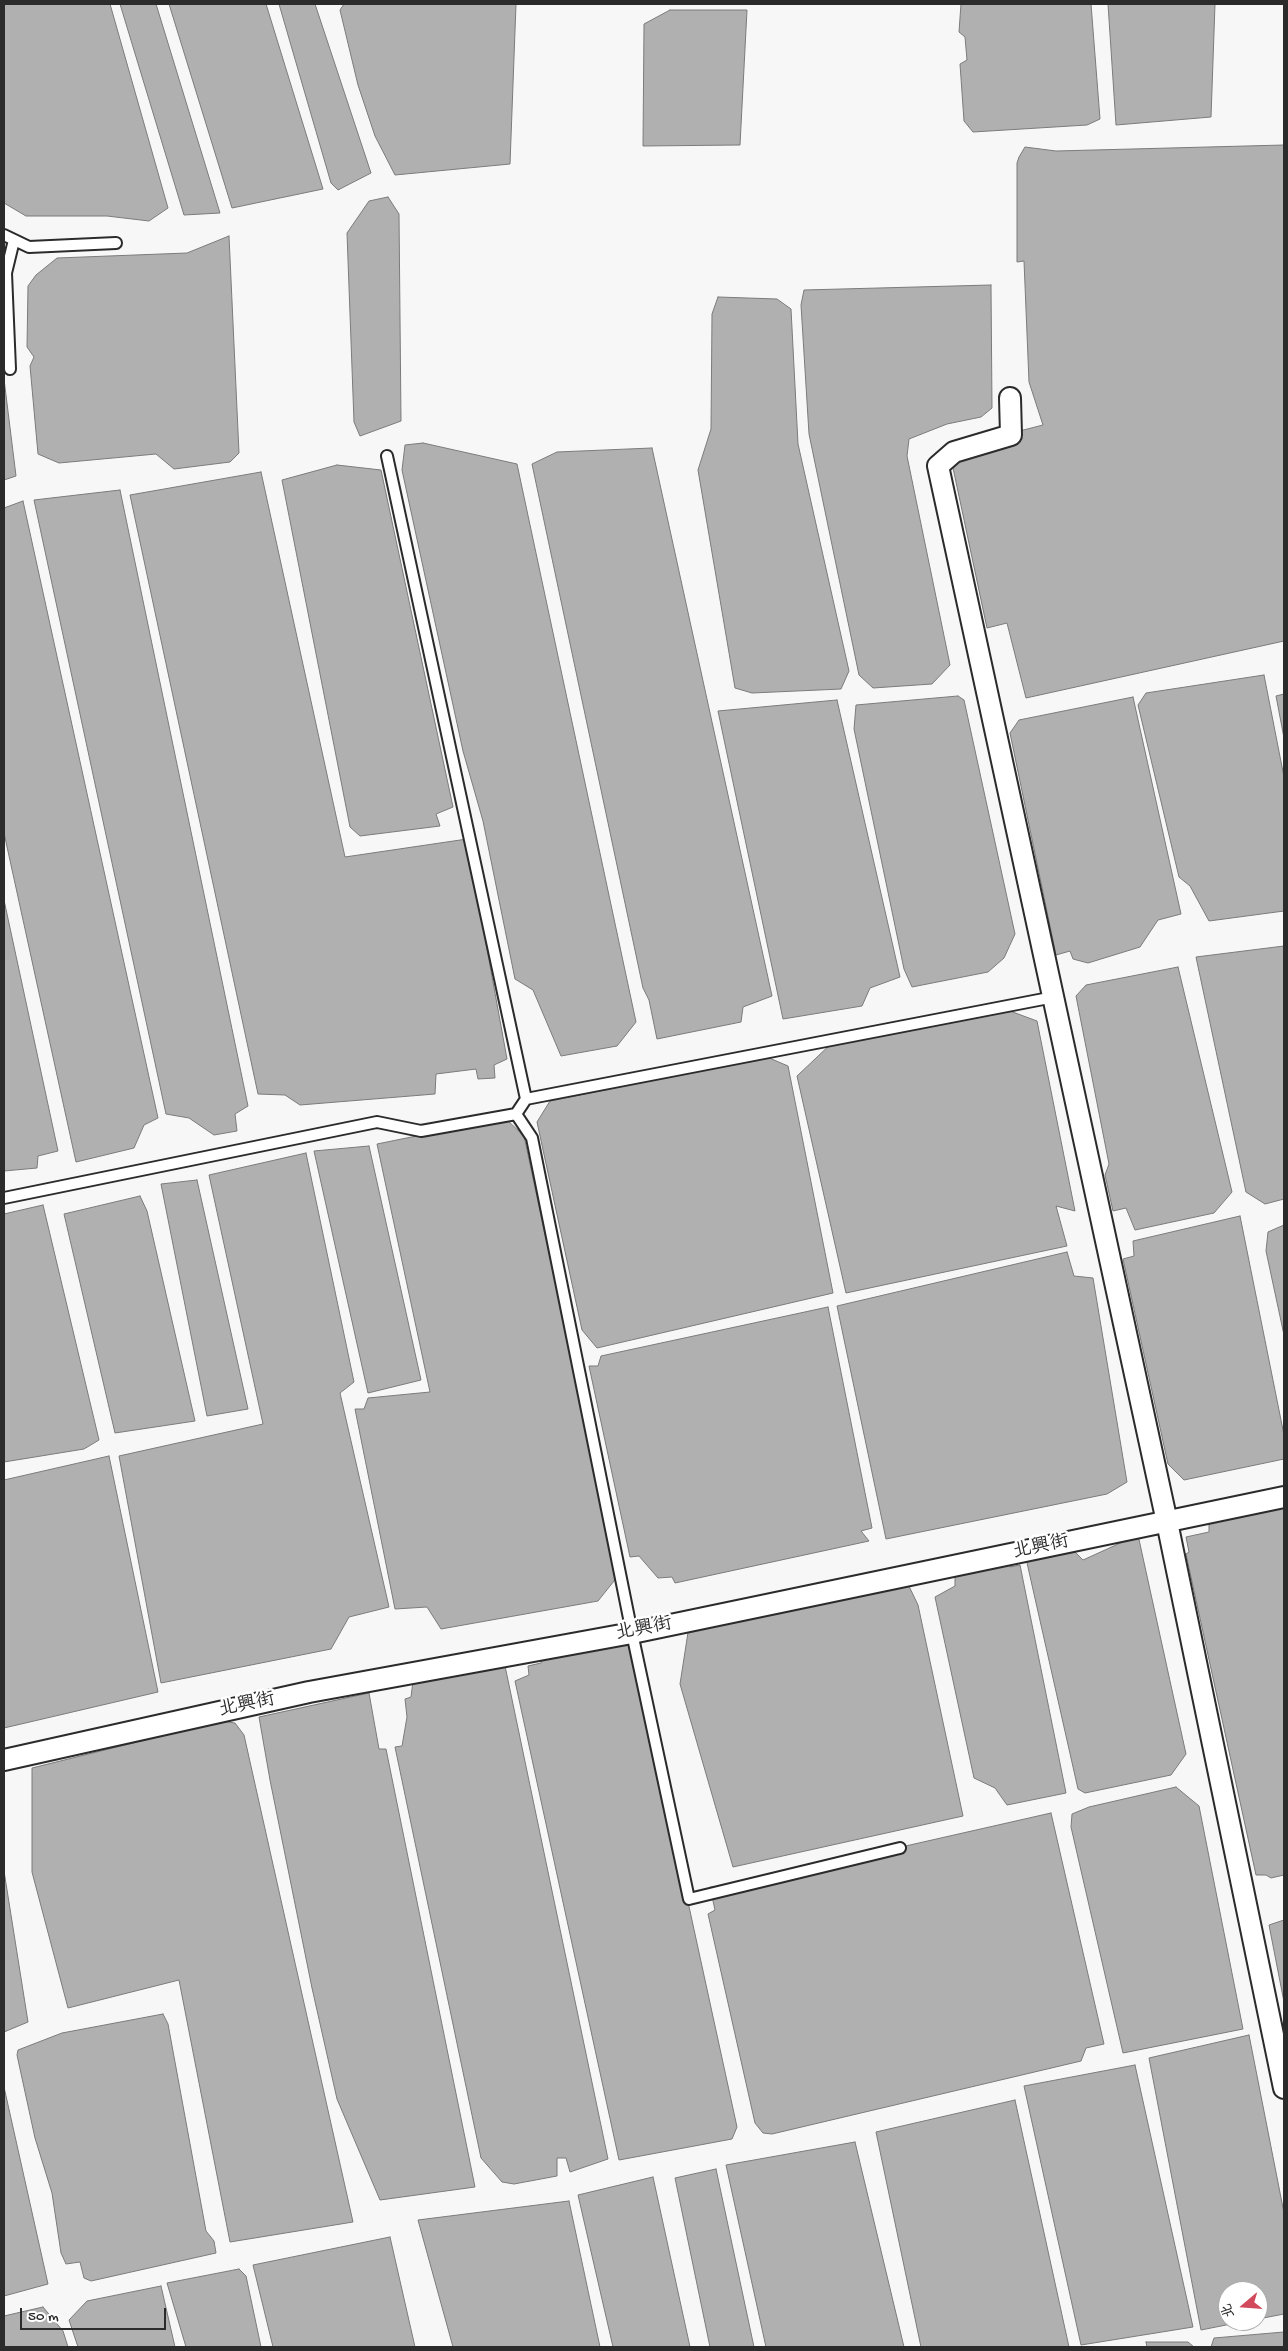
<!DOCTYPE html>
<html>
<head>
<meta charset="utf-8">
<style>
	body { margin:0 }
	#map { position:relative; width:1288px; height:2351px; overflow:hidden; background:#f7f7f7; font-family:"Gochi Hand","LXGW WenKai TC",sans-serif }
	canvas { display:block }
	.frame { position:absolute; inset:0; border:5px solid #2b2b2b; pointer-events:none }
	.north { position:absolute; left:1218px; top:2281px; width:50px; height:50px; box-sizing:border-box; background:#fff; border:1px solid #aaa; border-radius:50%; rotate:252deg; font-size:14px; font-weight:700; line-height:20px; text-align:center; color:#2b2b2b }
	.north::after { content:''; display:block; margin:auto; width:18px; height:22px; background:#d1495b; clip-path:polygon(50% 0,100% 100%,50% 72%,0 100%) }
	.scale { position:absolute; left:20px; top:2308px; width:146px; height:22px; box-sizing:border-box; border:2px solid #2b2b2b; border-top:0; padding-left:6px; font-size:15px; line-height:18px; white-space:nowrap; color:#2b2b2b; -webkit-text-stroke:4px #fff; paint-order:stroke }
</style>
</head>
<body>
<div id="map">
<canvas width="1288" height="2351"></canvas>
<div class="frame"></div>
<div class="north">北</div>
<div class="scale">50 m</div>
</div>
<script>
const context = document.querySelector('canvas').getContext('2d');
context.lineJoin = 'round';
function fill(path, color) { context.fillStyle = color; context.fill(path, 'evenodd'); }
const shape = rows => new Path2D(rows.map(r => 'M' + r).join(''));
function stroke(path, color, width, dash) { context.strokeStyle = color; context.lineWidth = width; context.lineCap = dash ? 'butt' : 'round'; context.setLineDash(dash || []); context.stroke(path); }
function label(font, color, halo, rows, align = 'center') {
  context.font = font + ' "Gochi Hand","LXGW WenKai TC",sans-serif'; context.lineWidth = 5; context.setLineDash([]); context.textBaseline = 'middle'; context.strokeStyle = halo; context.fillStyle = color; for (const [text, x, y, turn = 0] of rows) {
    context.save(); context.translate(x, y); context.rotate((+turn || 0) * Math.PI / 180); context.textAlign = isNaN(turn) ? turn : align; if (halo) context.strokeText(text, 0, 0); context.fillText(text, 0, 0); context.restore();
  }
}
const water = shape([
	[4,4,110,4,168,208,149,221,107,216,26,216,4,203,4,4],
	[120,4,156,4,220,213,184,215,120,4],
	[169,4,266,4,323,189,232,208,169,4],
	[279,4,315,4,371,173,338,190,331,183,279,4],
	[344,4,516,4,510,164,395,175,375,136,358,85,340,10,344,4],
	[961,4,1091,4,1100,119,1087,125,973,132,964,121,960,64,967,60,965,37,959,32,961,4],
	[1108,4,1215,4,1211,117,1116,125,1108,4],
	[670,10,747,10,740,145,643,146,644,24,670,10],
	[1284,145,1284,641,1026,698,1007,623,987,628,949,449,1043,425,1029,382,1024,261,1017,262,1017,163,1019,157,1025,147,1056,151,1284,145],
	[388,197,399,214,401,421,360,436,354,422,347,233,369,201,388,197],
	[229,236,239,453,230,462,174,469,156,454,59,463,38,454,30,366,34,357,27,347,28,286,36,275,57,258,187,253,229,236],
	[991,285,992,408,981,417,947,424,909,439,907,456,950,665,932,684,873,688,859,675,809,434,801,305,804,290,991,285],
	[718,297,777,299,791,309,798,444,849,671,841,689,752,693,735,688,698,470,711,429,712,314,718,297],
	[4,379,16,476,4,480,4,379],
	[423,443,517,464,636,1022,617,1046,561,1056,533,990,515,979,483,821,463,751,402,470,405,445,423,443],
	[652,448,772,996,743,1007,741,1022,657,1039,649,1000,643,988,532,464,557,452,652,448],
	[337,465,381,470,453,807,436,814,440,826,360,836,350,827,282,480,337,465],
	[261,472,345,857,467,839,507,1059,494,1065,495,1078,478,1079,476,1069,436,1074,435,1094,300,1105,285,1095,258,1094,130,495,261,472],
	[120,490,248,1106,235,1114,237,1131,214,1135,189,1118,166,1114,34,500,120,490],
	[23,501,158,1118,144,1125,134,1148,76,1162,4,833,4,508,23,501],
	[1264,675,1284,777,1284,911,1209,921,1190,886,1179,877,1138,705,1146,693,1264,675],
	[1284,694,1284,738,1276,696,1284,694],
	[958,696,964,700,1015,934,1004,958,988,972,912,987,904,969,854,729,856,705,958,696],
	[1133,697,1181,914,1158,920,1140,947,1088,963,1073,959,1070,951,1056,955,1010,733,1019,720,1133,697],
	[837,700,900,977,870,988,862,1006,783,1019,718,711,837,700],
	[4,900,58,1151,38,1156,37,1168,4,1171,4,900],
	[1284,946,1284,1199,1265,1204,1246,1192,1196,957,1284,946],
	[1178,967,1232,1192,1214,1213,1135,1230,1126,1208,1113,1211,1105,1175,1109,1164,1076,996,1086,985,1178,967],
	[1010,1011,1037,1021,1075,1211,1056,1206,1067,1246,846,1293,797,1076,833,1042,1010,1011],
	[767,1057,788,1066,833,1293,597,1348,582,1330,537,1122,550,1101,767,1057],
	[505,1118,524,1136,618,1576,598,1601,441,1629,427,1607,395,1609,355,1409,364,1409,368,1398,430,1392,377,1144,505,1118],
	[369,1146,421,1380,368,1393,314,1151,369,1146],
	[306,1153,354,1382,340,1393,389,1607,349,1617,331,1649,161,1683,119,1456,263,1424,209,1175,306,1153],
	[197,1180,248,1409,207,1416,161,1184,197,1180],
	[140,1196,147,1211,195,1421,115,1433,64,1214,140,1196],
	[43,1205,99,1440,84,1449,4,1462,4,1214,43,1205],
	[1240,1216,1284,1435,1284,1459,1184,1480,1168,1464,1123,1259,1134,1256,1133,1241,1240,1216],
	[1284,1225,1284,1335,1266,1251,1268,1232,1284,1225],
	[1067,1252,1074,1276,1093,1278,1127,1482,1107,1494,886,1539,837,1306,1067,1252],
	[828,1307,872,1528,861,1531,869,1541,675,1583,672,1577,658,1578,639,1556,630,1557,589,1366,598,1366,601,1356,828,1307],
	[109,1456,158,1692,4,1728,4,1480,109,1456],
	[1284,1496,1284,1875,1271,1878,1266,1875,1256,1875,1186,1554,1189,1552,1186,1537,1209,1532,1209,1521,1284,1496],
	[1138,1535,1186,1754,1171,1775,1085,1793,1078,1789,1025,1554,1067,1544,1083,1560,1138,1535],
	[1009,1558,1010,1567,1020,1565,1066,1793,1007,1805,995,1788,974,1778,935,1597,955,1586,955,1567,1009,1558],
	[907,1582,918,1605,963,1816,733,1867,680,1684,689,1626,907,1582],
	[631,1640,737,2127,732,2139,619,2160,515,1681,529,1675,528,1666,541,1663,544,1654,631,1640],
	[504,1661,608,2159,570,2172,566,2158,557,2158,557,2176,514,2184,502,2182,481,2158,395,1747,402,1746,407,1717,405,1699,411,1697,413,1681,504,1661],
	[369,1693,379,1749,386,1749,475,2187,380,2200,337,2099,312,1988,270,1780,259,1717,369,1693],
	[222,1721,235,1723,244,1735,353,2222,230,2242,179,1980,68,2008,32,1872,32,1768,222,1721],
	[1176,1787,1199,1806,1243,2029,1123,2053,1071,1827,1072,1814,1089,1807,1176,1787],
	[1051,1813,1104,2044,1086,2048,1081,2061,772,2134,763,2133,755,2123,708,1914,715,1910,710,1887,725,1887,1051,1813],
	[4,1871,28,2022,4,2032,4,1871],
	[1284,1920,1284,2002,1269,1925,1284,1920],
	[163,2014,168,2024,206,2231,214,2241,216,2253,91,2281,84,2278,80,2262,66,2264,61,2253,52,2193,35,2138,17,2055,18,2050,62,2033,163,2014],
	[1249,2035,1284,2213,1284,2314,1258,2319,1258,2291,1228,2291,1228,2321,1246,2321,1201,2330,1149,2058,1249,2035],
	[1135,2065,1193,2327,1081,2345,1024,2086,1135,2065],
	[4,2087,48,2284,4,2296,4,2087],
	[1015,2100,1069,2347,921,2347,876,2132,1015,2100],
	[855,2142,904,2347,766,2347,726,2165,855,2142],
	[716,2169,754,2347,710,2347,675,2178,716,2169],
	[653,2177,690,2347,613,2347,578,2195,653,2177],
	[569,2201,600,2347,453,2347,418,2220,569,2201],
	[390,2237,415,2347,273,2347,253,2265,390,2237],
	[239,2269,246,2276,261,2347,186,2347,167,2283,239,2269],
	[161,2286,175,2347,78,2347,69,2320,87,2301,161,2286],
	[43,2307,63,2331,68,2347,4,2347,4,2316,43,2307],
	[1284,2332,1284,2347,1211,2347,1214,2338,1284,2332],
	[1146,2342,1188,2342,1194,2347,1147,2347,1146,2342]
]);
fill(water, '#b0b0b0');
stroke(water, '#7b7b7b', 1);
const lane = shape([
	[4,235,29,247,116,243],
	[10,369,6,273,14,240],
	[387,456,526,1099,516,1114,532,1138,632,1633,689,1899,900,1848],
	[526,1099,1054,997],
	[4,1198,377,1122,421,1131,516,1114]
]);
const street = shape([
	[1010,398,1011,435,954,452,938,466,1167,1522,1284,2088],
	[4,1760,309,1692,632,1633,1284,1497]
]);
stroke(lane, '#2b2b2b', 14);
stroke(street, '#2b2b2b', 24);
stroke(lane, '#fff', 10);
stroke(street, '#fff', 20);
label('19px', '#2b2b2b', '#fff', [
	["北興街",1041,1548,-12],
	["北興街",644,1630,-11],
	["北興街",247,1706,-12]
]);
</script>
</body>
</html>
